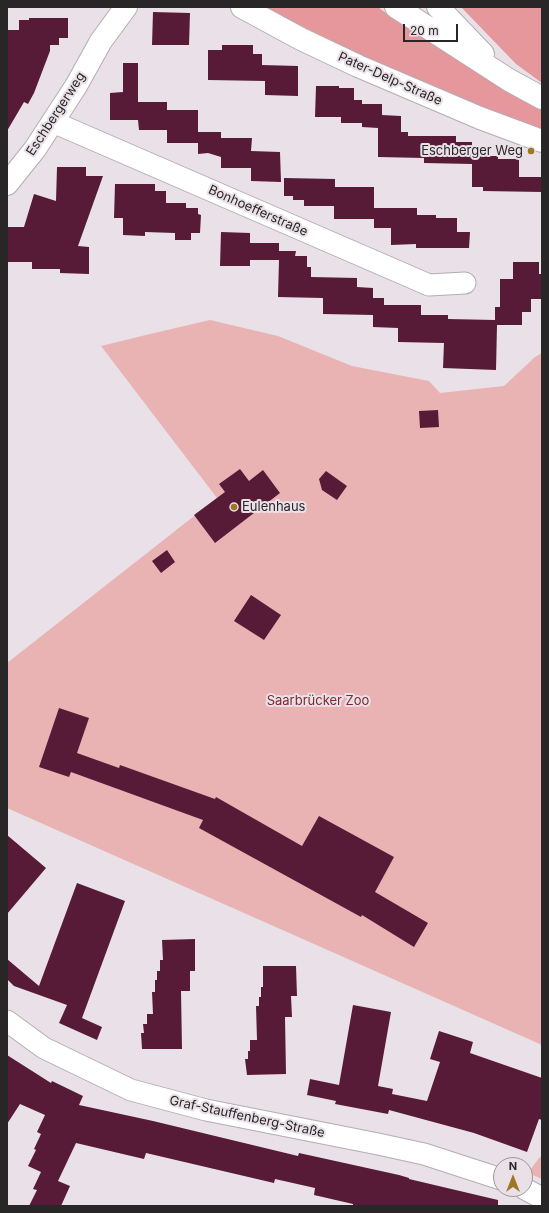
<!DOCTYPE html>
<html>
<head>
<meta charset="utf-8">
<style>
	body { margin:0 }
	#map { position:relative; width:549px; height:1213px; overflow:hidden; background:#e9e1e7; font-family:Inter,sans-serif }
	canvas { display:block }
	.frame { position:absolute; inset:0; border:8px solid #292628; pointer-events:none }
	.north { position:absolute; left:493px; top:1157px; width:40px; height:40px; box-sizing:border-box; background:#e9e1e7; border:1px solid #9c969b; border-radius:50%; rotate:0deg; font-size:11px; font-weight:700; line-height:16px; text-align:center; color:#292628 }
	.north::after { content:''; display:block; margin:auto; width:14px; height:18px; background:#9d7724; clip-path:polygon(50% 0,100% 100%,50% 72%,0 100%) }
	.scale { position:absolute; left:403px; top:24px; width:55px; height:18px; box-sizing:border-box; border:2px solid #292628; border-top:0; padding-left:5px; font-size:12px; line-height:14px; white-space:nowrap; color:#292628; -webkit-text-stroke:3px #e9e1e7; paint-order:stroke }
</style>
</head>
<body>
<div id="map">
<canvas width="549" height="1213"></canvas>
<div class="frame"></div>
<div class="north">N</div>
<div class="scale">20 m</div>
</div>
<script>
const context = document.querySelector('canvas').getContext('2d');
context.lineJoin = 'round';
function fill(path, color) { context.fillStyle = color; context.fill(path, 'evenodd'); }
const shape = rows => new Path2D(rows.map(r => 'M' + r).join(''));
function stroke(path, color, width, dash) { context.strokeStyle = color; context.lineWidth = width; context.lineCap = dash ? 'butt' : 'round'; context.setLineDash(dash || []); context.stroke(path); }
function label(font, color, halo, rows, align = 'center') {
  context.font = font + ' Inter,sans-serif'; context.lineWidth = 4; context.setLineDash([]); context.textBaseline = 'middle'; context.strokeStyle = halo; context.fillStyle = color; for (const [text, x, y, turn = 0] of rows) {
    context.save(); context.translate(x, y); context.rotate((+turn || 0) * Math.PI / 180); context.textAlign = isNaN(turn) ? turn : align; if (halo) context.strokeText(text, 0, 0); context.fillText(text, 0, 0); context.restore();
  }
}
fill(shape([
	[210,320,278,336,352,366,429,381,440,393,504,386,535,357,542,353,542,1045,7,808,7,663,217,498,101,346,150,334],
	[542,1156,542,1179,528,1173,539,1158]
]), '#e9b3b4');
fill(shape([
	[263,7,378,7,395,20,482,75,542,108,542,130,511,120,362,56],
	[461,7,542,7,542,83,516,64]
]), '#e5979b');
fill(shape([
	[153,12,190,13,189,45,152,45],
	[29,18,68,18,68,38,59,38,59,45,50,45,50,51,34,93,28,104,24,102,7,131,7,30,19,30,19,20,29,20],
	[222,45,253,45,253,54,262,54,262,65,298,66,298,96,265,95,265,81,208,80,208,50,222,50],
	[123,63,138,63,138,102,167,102,167,110,198,110,198,132,221,132,221,138,252,138,251,151,280,152,281,182,251,181,251,168,221,168,221,157,208,153,198,154,198,143,167,143,167,130,139,130,138,120,110,120,110,93,123,92],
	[316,86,339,86,339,88,354,88,354,100,362,100,362,104,382,104,382,115,401,116,401,132,408,132,408,136,456,136,456,142,472,142,472,156,498,156,498,159,519,159,519,177,542,177,542,192,483,191,483,187,472,187,472,164,424,163,424,158,378,157,378,128,362,127,362,123,341,123,341,117,315,117],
	[57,167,86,167,86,176,103,176,78,246,89,247,89,274,60,273,60,269,32,269,32,262,7,262,7,227,24,227,34,194,56,201],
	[284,178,335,179,335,187,374,187,374,208,417,208,417,215,436,215,436,218,457,218,457,232,470,232,469,248,416,248,416,244,391,245,391,228,374,228,374,211,374,219,334,219,334,206,304,206,304,200,293,200,293,196,284,196],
	[115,184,155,184,155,191,166,191,166,203,186,203,186,208,198,208,198,214,201,215,200,233,191,233,191,240,175,240,175,233,145,232,145,236,123,235,123,218,114,218],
	[221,232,250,233,250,243,279,243,279,251,296,251,295,256,307,256,307,267,311,267,311,277,357,278,357,287,373,288,373,298,384,298,384,305,421,305,421,315,448,315,448,319,495,320,495,307,500,307,500,279,513,279,513,262,539,262,539,274,542,274,542,299,531,299,531,312,522,312,522,325,497,325,496,370,443,368,444,343,398,342,398,328,373,327,373,315,323,314,323,298,278,297,279,260,250,260,250,266,220,266],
	[438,410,439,427,420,428,419,411],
	[240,469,249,481,263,470,280,493,215,543,194,515,225,492,219,484],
	[326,471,347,486,337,500,322,490,319,479],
	[167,550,175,562,161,573,152,561],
	[251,595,281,615,264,640,234,621],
	[59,708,89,718,77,753,119,768,120,765,215,799,216,797,302,846,319,816,394,857,375,892,428,923,414,947,362,915,361,917,199,828,203,820,71,772,69,777,39,767],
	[7,835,46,868,7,914],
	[77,883,125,901,82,1018,102,1027,97,1040,59,1023,67,1005,14,986,7,979,7,959,39,986],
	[195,939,195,971,190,971,190,991,181,991,182,1049,142,1049,141,1033,144,1033,143,1024,147,1024,147,1014,153,1014,152,992,155,992,155,980,157,980,157,971,160,971,160,960,163,960,162,940],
	[263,966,296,966,297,996,291,996,292,1017,285,1017,286,1074,247,1075,245,1059,248,1059,248,1051,250,1051,250,1040,257,1040,256,1006,259,1006,259,997,261,997,261,987,263,987],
	[353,1005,391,1012,378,1086,393,1089,392,1094,427,1101,440,1062,430,1059,439,1031,473,1042,470,1053,542,1078,542,1120,539,1119,527,1152,474,1133,389,1110,388,1114,335,1104,336,1101,307,1095,310,1079,339,1085],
	[7,1055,51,1083,52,1081,83,1096,79,1105,153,1121,298,1156,299,1153,399,1175,409,1178,409,1179,498,1200,498,1206,353,1206,353,1204,314,1195,315,1188,275,1179,274,1183,146,1153,144,1159,76,1143,58,1181,70,1186,61,1206,29,1206,37,1190,33,1189,41,1172,28,1166,36,1150,34,1149,41,1134,37,1132,45,1115,20,1104,7,1124]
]), '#571b38');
const minor = shape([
	[53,122,429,285,465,283],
	[7,1021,44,1048,131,1090,206,1110,378,1144,424,1154,501,1179],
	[525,1189,542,1198]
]);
const tertiary = shape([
	[242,7,301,39,358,66,480,118,542,141],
	[396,7,509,80,542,98],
	[438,7,483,54],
	[7,184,35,149,76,86,101,41,126,7]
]);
stroke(minor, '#b4acb3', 23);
stroke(tertiary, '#b4acb3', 24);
stroke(minor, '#fff', 21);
stroke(tertiary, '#fff', 22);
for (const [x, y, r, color] of [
	[531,151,4,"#9d7724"],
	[234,507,4,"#9d7724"]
]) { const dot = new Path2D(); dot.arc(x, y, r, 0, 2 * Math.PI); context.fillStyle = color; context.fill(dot); stroke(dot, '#e9e1e7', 1.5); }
label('13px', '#292628', '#e9e1e7', [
	["Pater-Delp-Straße",390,79,24],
	["Eschbergerweg",56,114,-57],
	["Bonhoefferstraße",258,211,24],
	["Graf-Stauffenberg-Straße",247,1117,12]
]);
label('13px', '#292628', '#e9e1e7', [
	["Eschberger Weg",523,151],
	["Eulenhaus",242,507,"left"]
], 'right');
label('13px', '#802632', '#e9e1e7', [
	["Saarbrücker Zoo",318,701]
]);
</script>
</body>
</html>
